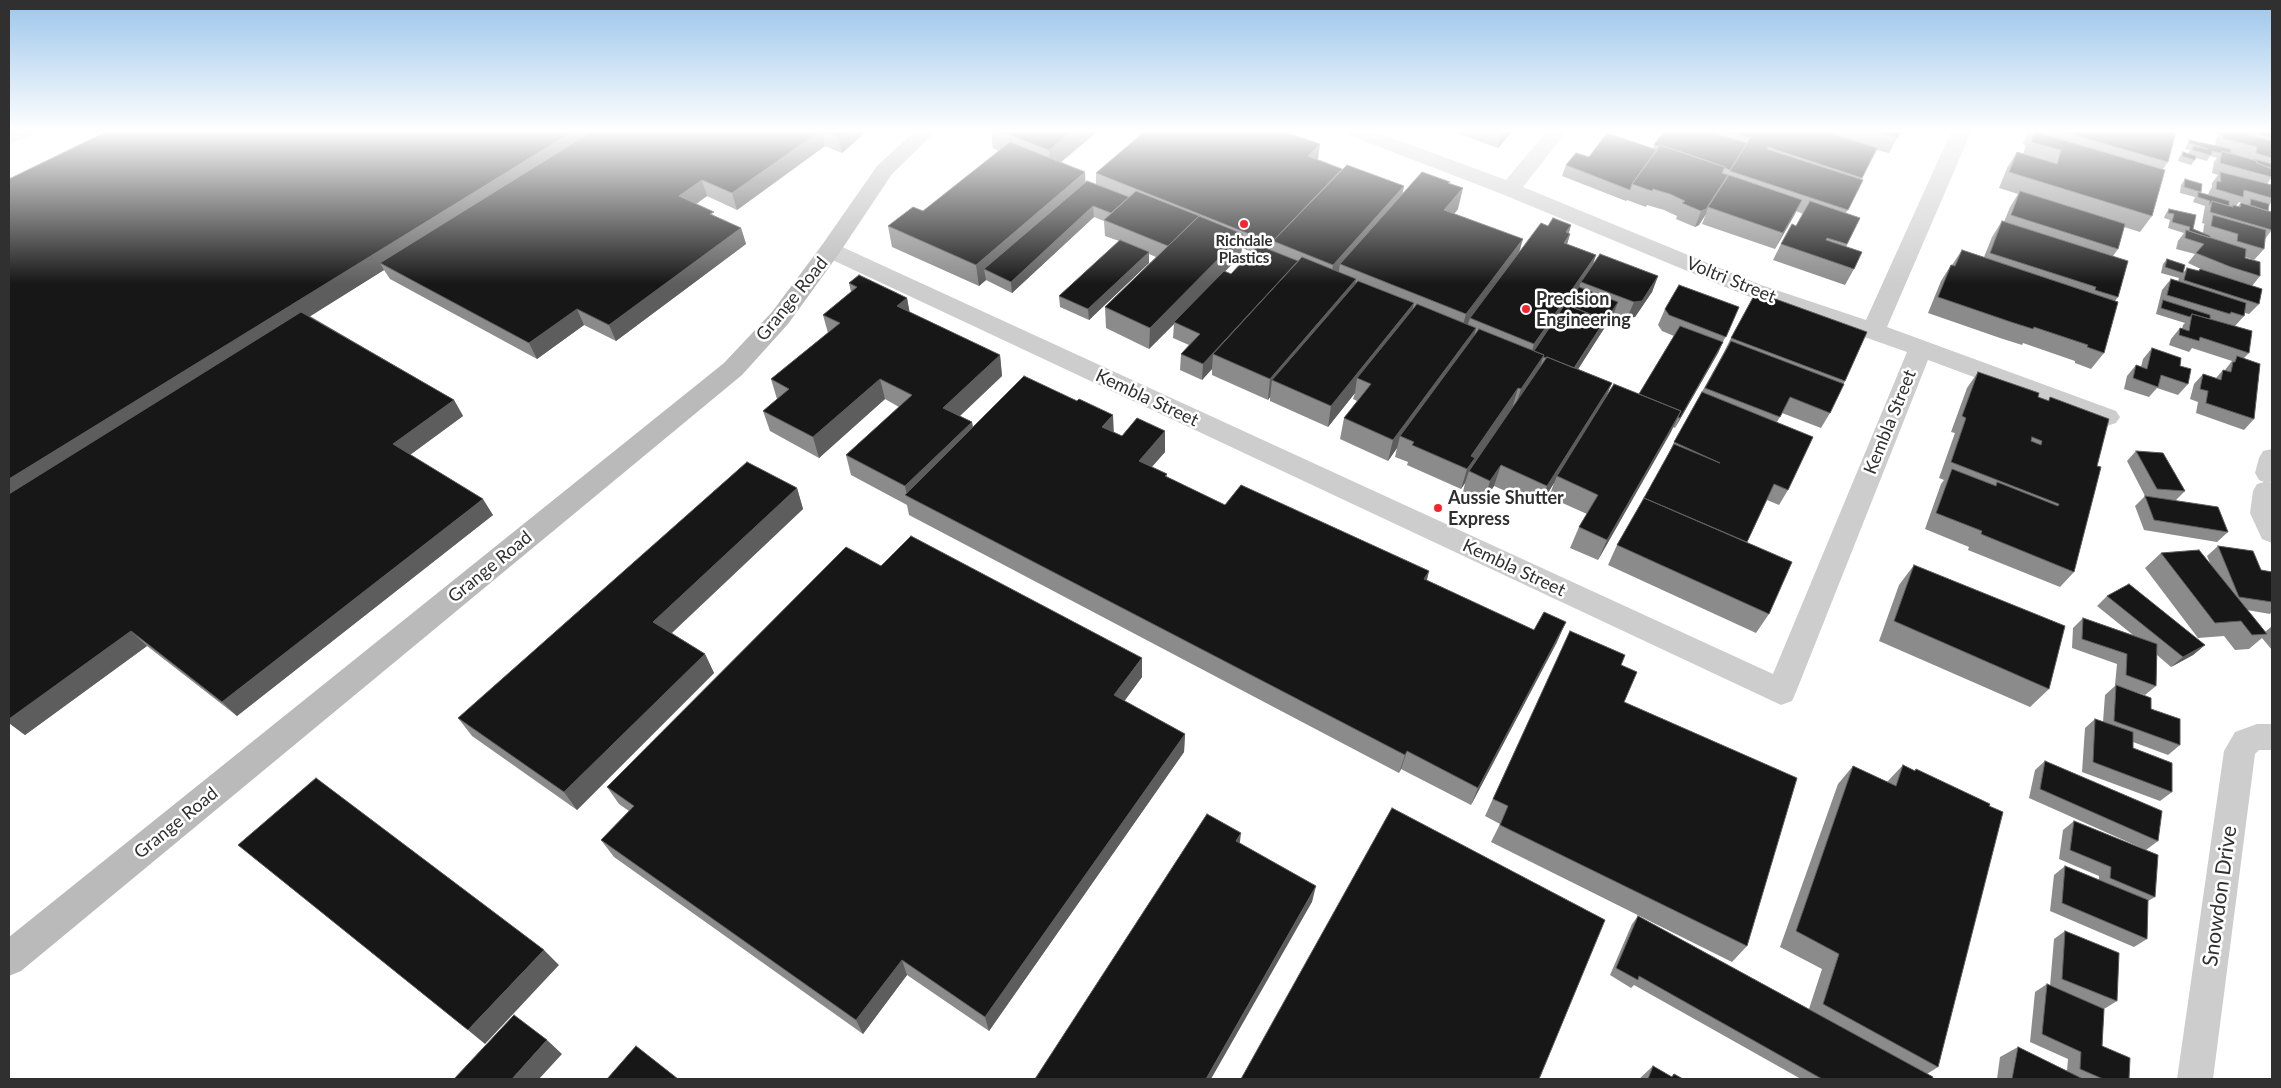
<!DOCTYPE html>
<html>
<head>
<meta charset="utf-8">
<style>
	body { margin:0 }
	#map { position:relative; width:2281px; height:1088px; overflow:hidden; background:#fff; font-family:Lato,sans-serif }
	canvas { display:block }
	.frame { position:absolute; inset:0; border:10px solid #303030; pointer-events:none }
</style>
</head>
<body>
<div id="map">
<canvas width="2281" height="1088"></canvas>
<div class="frame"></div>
</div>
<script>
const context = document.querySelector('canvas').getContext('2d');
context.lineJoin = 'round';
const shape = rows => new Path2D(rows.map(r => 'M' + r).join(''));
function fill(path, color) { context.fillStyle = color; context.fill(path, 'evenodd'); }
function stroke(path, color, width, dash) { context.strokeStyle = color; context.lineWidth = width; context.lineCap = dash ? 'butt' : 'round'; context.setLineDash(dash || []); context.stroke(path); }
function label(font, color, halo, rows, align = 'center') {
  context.font = font + ' Lato,sans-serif'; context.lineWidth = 5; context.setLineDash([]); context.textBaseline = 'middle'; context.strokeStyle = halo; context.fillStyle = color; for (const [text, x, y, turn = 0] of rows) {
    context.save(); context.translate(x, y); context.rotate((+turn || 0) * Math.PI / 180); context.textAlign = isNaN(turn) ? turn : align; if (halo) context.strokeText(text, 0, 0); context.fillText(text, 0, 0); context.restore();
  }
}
fill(shape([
	[9,132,33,132,30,136,9,144,9,132],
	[1348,132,1376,132,1506,180,1546,132,1566,132,1523,187,1761,285,1866,320,1951,132,1971,132,1887,327,2116,411,2120,417,2116,423,2107,426,2098,423,1928,360,1796,692,1792,701,1781,705,822,255,819,250,822,245,830,243,838,245,1773,674,1907,352,1745,295,1502,194,1351,136,1348,132],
	[2272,449,2272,481,2270,482,2272,483,2272,543,2262,539,2250,513,2253,491,2257,484,2264,482,2259,480,2255,473,2259,458,2263,451,2272,449],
	[2257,724,2272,724,2272,750,2259,750,2255,754,2213,1079,2177,1079,2224,751,2235,732,2257,724]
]), '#cdcdcd');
fill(shape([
	[914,132,935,132,892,174,838,255,788,324,742,375,21,971,9,976,9,937,724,363,772,312,822,245,877,166,914,132]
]), '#bababa');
fill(shape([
	[106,132,866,132,842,153,825,146,737,210,707,196,696,204,715,216,741,228,746,244,616,341,584,325,537,359,390,279,384,270,310,316,454,400,463,416,410,455,493,515,237,716,147,646,25,735,9,723,9,179],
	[991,132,1097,132,1061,162,1085,182,1096,184,1096,173,1318,160,1342,169,1404,186,1402,194,1449,184,1458,209,1454,214,1519,253,1548,226,1571,225,1569,233,1570,234,1567,244,1596,255,1592,267,1658,276,1652,292,1635,317,1627,318,1614,313,1578,369,1612,383,1605,399,1639,394,1674,336,1662,331,1658,325,1665,309,1739,307,1718,353,1675,428,1673,427,1598,560,1570,548,1579,527,1587,514,1549,497,1554,483,1540,506,1494,486,1484,501,1463,492,1465,483,1461,489,1407,465,1408,462,1395,457,1397,448,1388,461,1340,439,1344,418,1357,401,1353,399,1355,393,1328,427,1270,401,1270,397,1268,400,1212,375,1212,369,1202,380,1180,370,1181,354,1189,345,1173,338,1174,324,1149,349,1106,328,1105,307,1156,257,1149,254,1149,263,1089,320,1060,307,1059,296,1119,241,1105,236,1104,221,1094,217,1012,293,986,280,979,286,892,247,888,226,923,211,999,151,993,148],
	[1242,248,1252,252,1231,274,1225,271,1241,255],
	[1454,132,1511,132,1511,133,1498,148],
	[1663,132,1900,132,1889,153,1877,150,1861,180,1863,180,1846,213,1860,218,1846,247,1854,269,1845,285,1773,260,1781,244,1796,226,1803,214,1796,211,1775,249,1702,224,1706,214,1699,225,1695,227,1676,219,1677,216,1664,210,1647,205,1646,207,1627,200,1626,201,1562,176,1566,165,1653,149,1654,145],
	[2028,132,2176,132,2168,162,2163,169,2152,216,2140,232,2124,227,2118,249,2113,256,2118,297,2115,301,2104,353,2091,369,2075,363,2075,361,2023,343,2022,345,2000,338,1928,313,1941,281,1951,265,1952,265,1962,250,1984,257,1992,237,2002,221,2004,222,2010,207,2018,194,1999,188,2007,168,2017,152,2023,154,2026,145,2023,144],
	[2214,132,2272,132,2272,177,2267,184,2272,185,2272,202,2269,205,2268,211,2272,230,2265,239,2264,249,2254,260,2245,257,2260,276,2252,286,2259,304,2249,314,2245,313,2244,316,2235,326,2249,353,2244,358,2254,419,2244,430,2196,413,2198,402,2190,399,2194,384,2203,374,2216,378,2223,370,2225,370,2232,361,2192,348,2189,352,2169,345,2171,339,2180,328,2182,329,2183,325,2185,323,2156,314,2162,290,2171,279,2178,281,2179,278,2161,273,2163,264,2167,259,2183,273,2187,268,2198,271,2200,269,2203,270,2188,263,2195,254,2176,249,2178,241,2184,233,2168,228,2170,220,2164,218,2165,215,2169,209,2193,229,2203,233,2204,225,2205,224,2202,223,2205,206,2193,202,2195,197,2180,193,2181,185,2185,179,2201,192,2200,193,2208,195,2209,192,2212,187,2212,183,2218,175,2212,173,2214,162,2217,158,2210,156,2207,161,2196,158,2195,160,2191,165,2178,161,2179,158,2183,152,2188,154,2190,150,2185,149,2186,146,2189,140,2215,146,2216,139,2219,135,2213,133],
	[2239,202,2245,204,2247,204,2241,203,2238,206,2236,206],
	[849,283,907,298,909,312,1000,355,1002,376,960,416,972,422,973,428,1114,432,1122,436,1165,431,1165,452,1152,467,1167,474,1167,477,1225,505,1429,571,1427,580,1557,642,1471,805,1401,769,1399,773,909,515,907,505,851,475,846,455,899,407,885,399,819,458,770,431,763,411,777,399,771,379,828,333,823,315,851,292],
	[1731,338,1845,381,1830,413,1821,428,1782,413,1777,422,1788,490,1779,505,1767,500,1747,542,1769,614,1756,633,1608,565,1617,545,1644,498,1667,457,1674,442,1723,354],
	[2152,348,2180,366,2188,384,2178,395,2157,388,2149,397,2124,389,2127,376,2136,365,2141,367,2143,359],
	[1978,372,2048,401,2050,397,2097,466,2074,572,2060,587,1968,550,1969,547,1925,529,1941,484,1944,480,1939,478,1955,433,1951,432,1967,388],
	[2136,451,2185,491,2175,501,2228,532,2217,542,2144,530,2135,506,2145,496,2127,461],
	[797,488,803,509,672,633,705,654,714,673,577,810,472,736,458,718],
	[2218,546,2261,570,2272,572,2272,611,2270,614,2247,610,2265,632,2272,626,2272,650,2262,638,2249,649,2235,650,2224,636,2198,638,2145,568,2161,553,2210,563,2207,556],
	[1914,565,2049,689,2030,707,1879,641,1899,585],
	[881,566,1142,677,1124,701,1185,734,1184,752,989,1031,907,975,863,1034,614,857,601,840,629,811,619,804,607,787],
	[2107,596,2205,645,2193,655,2171,667,2157,655,2156,686,2145,695,2115,685,2117,664,2072,648,2073,628,2083,618,2133,635,2097,606],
	[1570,631,1621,665,1624,702,1747,946,1732,962,1491,842,1500,824,1485,816],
	[2116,685,2151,709,2180,745,2168,755,2133,742,2133,748,2172,792,2160,801,2082,772,2085,728,2095,719,2103,722,2105,695],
	[2045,761,2158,841,2146,850,2029,798,2035,770],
	[1903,765,1915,771,1916,769,1938,1067,1927,1074,1932,1079,1801,1079,1634,985,1631,988,1610,975,1632,924,1638,916,1809,1009,1822,969,1780,947,1838,784,1853,766,1887,782],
	[2074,821,2155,897,2148,901,2147,939,2134,947,2050,911,2054,875,2065,866,2099,880,2099,876,2059,859,2063,830],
	[2065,931,2117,1001,2104,1009,2102,1046,2129,1079,1997,1079,2000,1057,2018,1047,2067,1071,2068,1059,2030,1042,2035,992,2047,984,2050,986,2054,939],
	[1653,1066,1671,1077,1674,1074,1683,1079,1639,1079]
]), '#8b8b8b');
fill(shape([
	[572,132,604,132,380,263,384,270,9,505,9,479],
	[819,132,822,132,825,146,737,210,732,193],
	[845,132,866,132,842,153,838,137],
	[1071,132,1097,132,1050,171,1049,150],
	[1502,132,1511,132,1511,133,1498,148],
	[1320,144,1318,160,1308,156],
	[1085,172,1086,193,984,269,986,280,979,286,976,265],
	[1728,175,1721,191,1708,207,1706,214,1699,225,1695,227,1701,211],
	[702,180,707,196,685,212,679,196],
	[1404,186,1400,207,1340,264,1338,276,1330,286,1333,265],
	[1463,188,1458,209,1440,231,1444,210],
	[1802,200,1794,216,1775,249,1783,233],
	[1093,206,1094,217,1012,293,1011,282],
	[1571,225,1567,238,1570,234,1564,255,1557,264,1566,232],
	[741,228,746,244,616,341,609,325],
	[1243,234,1241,255,1175,323,1174,322,1174,324,1149,349,1150,328],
	[1523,239,1517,260,1470,318,1468,324,1460,335,1466,314],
	[1149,252,1149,263,1089,320,1088,309],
	[1596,255,1589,276,1581,282,1577,292,1528,365,1534,344],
	[1298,261,1213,354,1212,369,1202,380,1203,364],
	[1658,276,1652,292,1635,317,1627,318,1634,302],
	[1356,279,1353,300,1272,380,1270,397,1268,400,1270,379],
	[907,298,911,319,897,306],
	[1618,302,1614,313,1568,385,1574,369,1605,320],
	[1414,303,1409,324,1357,378,1355,393,1328,427,1331,406],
	[577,309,584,325,537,359,529,343],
	[1476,328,1471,349,1400,436,1397,448,1388,461,1393,440],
	[1723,342,1718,353,1675,428,1680,418],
	[1000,355,1002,376,947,428,943,408],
	[1544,355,1537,376,1514,410,1521,389],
	[880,379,885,399,819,458,813,437],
	[1612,383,1603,404,1557,476,1554,483,1540,506,1547,486],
	[1518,388,1512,409,1469,471,1465,483,1461,489,1471,456],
	[454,400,463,416,403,460,393,444],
	[1681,411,1671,432,1598,560,1607,540],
	[1113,415,1114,435,1102,427],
	[972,422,975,442,907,496,905,486],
	[1165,431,1165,452,1139,481,1139,461],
	[1501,465,1494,486,1484,501,1490,481],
	[797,488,803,509,663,641,653,622],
	[483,499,493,515,237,716,222,702],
	[1429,571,1424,591,1424,579],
	[1566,622,1557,642,1471,805,1478,788],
	[131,631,147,646,25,735,9,723,9,719],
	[2205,645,2193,655,2171,667,2183,657],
	[705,654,714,673,577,810,564,792],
	[1142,658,1142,677,1115,714,1114,695],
	[1185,734,1184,752,989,1031,985,1017],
	[1407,751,1401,769,1399,773,1405,755],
	[1241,833,1239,850,1236,841],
	[1316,886,1312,902,1211,1079,1206,1079],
	[544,950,559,965,485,1044,468,1030],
	[902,960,907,975,863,1034,856,1020],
	[547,1040,562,1054,539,1079,512,1079]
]), '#5d5d5d');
const building = shape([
	[106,132,572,132,9,479,9,179,106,132],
	[591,132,819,132,732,193,702,180,679,196,714,212,710,214,741,228,609,325,577,309,529,343,380,263,591,132],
	[825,132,845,132,838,137,825,132],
	[1002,132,1071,132,1049,150,1002,132],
	[1144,132,1285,132,1320,144,1308,156,1342,169,1273,241,1272,243,1096,173,1144,132],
	[1663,132,1711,132,1747,143,1730,170,1725,168,1725,167,1660,145,1659,146,1654,145,1663,132],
	[1730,132,1826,132,1877,148,1862,178,1768,147,1767,149,1863,180,1848,210,1730,171,1750,138,1730,132],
	[1878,132,1900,132,1898,138,1878,132],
	[2035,132,2165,170,2152,216,2009,172,2017,152,2057,164,2061,150,2031,142,2035,132],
	[2064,132,2176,132,2168,162,2064,132],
	[2224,132,2238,132,2272,141,2272,158,2256,153,2257,147,2222,138,2224,132],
	[2251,132,2272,132,2272,138,2251,132],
	[1607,133,1657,150,1632,184,1630,190,1566,165,1576,153,1589,157,1607,133],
	[2189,140,2231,149,2230,154,2222,151,2221,153,2212,151,2211,155,2192,150,2193,146,2208,149,2189,143,2189,140],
	[1010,142,1085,172,976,265,888,226,913,207,923,211,1010,142],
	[1660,145,1725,167,1722,173,1728,175,1706,209,1701,211,1682,203,1685,201,1670,194,1653,189,1652,191,1632,184,1660,145],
	[2222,151,2257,161,2257,163,2272,169,2272,177,2220,163,2222,151],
	[2183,152,2196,156,2195,160,2182,156,2183,152],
	[2254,159,2272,164,2272,168,2268,167,2257,163,2257,161,2254,160,2254,159],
	[1347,165,1404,186,1333,265,1273,241,1347,165],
	[1422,172,1450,182,1448,183,1463,188,1444,210,1523,239,1466,314,1340,264,1422,172],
	[2220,172,2272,185,2272,198,2244,190,2243,197,2216,189,2217,181,2221,182,2220,172],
	[1729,175,1802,200,1783,233,1708,207,1729,175],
	[2185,179,2202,184,2201,192,2184,187,2185,179],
	[1087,181,1129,197,1111,213,1093,206,1011,282,984,269,1087,181],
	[1136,191,1202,217,1199,216,1168,246,1104,220,1136,191],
	[2020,191,2125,224,2118,249,2011,215,2020,191],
	[2198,192,2229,201,2229,206,2212,201,2209,205,2210,201,2198,197,2198,192],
	[2251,199,2269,204,2268,211,2250,205,2251,199],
	[1810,201,1860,218,1847,244,1827,238,1826,240,1862,252,1854,269,1781,244,1792,224,1796,226,1810,201],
	[2212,201,2233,207,2233,205,2240,207,2241,203,2272,212,2272,230,2210,212,2212,201],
	[2169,209,2196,215,2193,229,2210,236,2210,238,2189,231,2190,227,2172,222,2174,214,2168,213,2169,209],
	[2213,215,2266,230,2264,249,2237,241,2238,234,2211,226,2213,215],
	[1199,216,1243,234,1150,328,1105,307,1199,216],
	[1553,218,1571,225,1566,232,1570,234,1564,243,1596,255,1534,344,1470,318,1541,223,1548,226,1553,218],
	[2002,221,2128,261,2118,297,2095,290,2096,287,1990,253,2002,221],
	[2186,230,2246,249,2245,258,2260,262,2260,276,2231,267,2196,253,2204,244,2185,238,2186,230],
	[1120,240,1149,252,1088,309,1059,296,1120,240],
	[1258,245,1298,261,1203,364,1181,354,1200,334,1174,322,1224,271,1231,274,1258,245],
	[1962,250,2118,302,2104,353,2087,347,2088,345,2034,327,2033,329,2011,322,1938,297,1951,265,1955,266,1962,250],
	[1600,254,1658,276,1642,301,1634,302,1581,282,1600,254],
	[1302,257,1356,279,1270,379,1213,354,1302,257],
	[2167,259,2185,265,2183,273,2165,267,2167,259],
	[2187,268,2199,271,2200,269,2262,289,2259,304,2184,280,2187,268],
	[859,275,907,298,897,306,1000,355,943,408,972,422,905,486,846,455,912,395,880,379,813,437,763,411,789,389,771,379,840,323,823,315,857,287,849,283,859,275],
	[2171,279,2246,303,2244,316,2231,312,2230,314,2167,295,2171,279],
	[1358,281,1414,303,1331,406,1272,380,1358,281],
	[1679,285,1739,307,1726,337,1669,315,1665,309,1679,285],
	[1579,287,1618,302,1603,325,1605,320,1567,305,1579,287],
	[1756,292,1867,332,1845,381,1731,338,1756,292],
	[2163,300,2210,315,2210,319,2192,314,2190,317,2161,308,2163,300],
	[1417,304,1476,328,1393,440,1344,418,1371,384,1357,378,1417,304],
	[1565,304,1605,320,1574,368,1547,357,1547,358,1543,357,1544,355,1534,351,1565,304],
	[301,312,454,400,393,444,483,499,222,702,131,631,9,719,9,494,301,312],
	[2192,314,2252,331,2249,353,2200,337,2199,341,2179,335,2180,328,2189,331,2192,314],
	[1680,326,1723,342,1680,418,1678,417,1681,411,1639,394,1680,326],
	[1479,329,1544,355,1521,389,1518,388,1471,456,1475,458,1467,469,1412,445,1414,442,1400,436,1479,329],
	[1731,341,1844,384,1830,413,1790,397,1780,417,1705,388,1731,341],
	[2152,348,2181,358,2180,366,2191,369,2188,384,2161,375,2158,387,2133,378,2136,365,2147,369,2152,348],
	[2237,356,2260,364,2254,419,2206,403,2208,391,2200,389,2203,374,2221,380,2223,370,2231,372,2233,362,2235,362,2237,356],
	[1547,357,1612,383,1547,486,1501,465,1490,481,1469,471,1547,357],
	[1978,372,2039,393,2038,397,2049,401,2050,397,2109,419,2097,466,2101,467,2074,572,1981,534,1982,531,1936,513,1952,469,1996,486,1997,482,2058,506,2059,504,1951,462,1966,418,1962,416,1978,372],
	[2032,437,2042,441,2041,445,2031,441,2032,437],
	[1024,376,1077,401,1079,399,1113,415,1102,427,1122,436,1137,418,1165,431,1139,461,1167,474,1165,476,1225,505,1241,485,1429,571,1424,579,1534,630,1544,612,1566,622,1478,788,1407,751,1405,755,905,495,1024,376],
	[1614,384,1681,411,1607,540,1579,527,1598,495,1557,476,1614,384],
	[1702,392,1813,437,1788,490,1774,484,1747,542,1644,498,1674,444,1720,463,1674,442,1702,392],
	[2136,451,2163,453,2185,491,2157,489,2136,451],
	[747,462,797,488,653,622,705,654,564,792,458,718,747,462],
	[2145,496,2218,507,2228,532,2154,520,2145,496],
	[1644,498,1792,562,1769,614,1617,545,1644,498],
	[911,536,1142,658,1114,695,1185,734,985,1017,902,960,856,1020,601,840,634,806,607,787,846,547,881,566,911,536],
	[2218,546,2253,551,2261,570,2272,572,2272,602,2239,597,2218,546],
	[2199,550,2267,634,2252,635,2241,621,2215,623,2161,553,2199,550],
	[1914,565,2065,626,2049,689,1894,621,1914,565],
	[2129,584,2205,645,2183,657,2107,596,2129,584],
	[2083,618,2157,644,2156,686,2126,675,2127,654,2082,639,2083,618],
	[1570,631,1625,655,1621,665,1637,672,1624,702,1797,778,1747,946,1500,825,1508,806,1493,799,1570,631],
	[2116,685,2151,698,2151,709,2180,719,2180,745,2114,721,2116,685],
	[2095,719,2133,732,2133,748,2172,763,2172,792,2093,762,2095,719],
	[2045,761,2162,811,2158,841,2040,789,2045,761],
	[1903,765,1915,771,1916,769,1990,804,1989,806,2003,812,1938,1067,1823,1004,1839,954,1796,931,1853,766,1896,786,1903,765],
	[316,778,544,950,468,1030,238,845,316,778],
	[1392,808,1605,920,1539,1079,1241,1079,1392,808],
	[1207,814,1241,833,1236,841,1316,886,1206,1079,1035,1079,1207,814],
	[2074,821,2158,855,2155,897,2110,878,2111,867,2070,850,2074,821],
	[2065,866,2148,900,2147,939,2062,903,2065,866],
	[1638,916,1933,1077,1932,1079,1822,1079,1639,976,1638,980,1616,968,1638,916],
	[2065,931,2119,953,2117,1001,2062,979,2065,931],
	[2047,984,2104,1009,2102,1046,2130,1058,2129,1079,2103,1079,2080,1069,2081,1052,2042,1034,2047,984],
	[514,1015,547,1040,512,1079,454,1079,514,1015],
	[636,1046,678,1079,607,1079,636,1046],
	[2018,1047,2083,1079,2012,1079,2018,1047],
	[1653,1066,1672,1077,1674,1074,1683,1079,1648,1079,1653,1066]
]);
fill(building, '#171717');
stroke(building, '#5d5d5d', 1);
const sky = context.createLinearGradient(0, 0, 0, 284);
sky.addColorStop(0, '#9bc5eb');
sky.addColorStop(0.46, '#fff');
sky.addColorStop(1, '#ffffff00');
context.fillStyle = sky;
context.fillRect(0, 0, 2281, 284);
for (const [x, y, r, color] of [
	[1244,224,5,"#f5252f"],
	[1526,309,5,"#f5252f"],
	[1438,508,5,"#f5252f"]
]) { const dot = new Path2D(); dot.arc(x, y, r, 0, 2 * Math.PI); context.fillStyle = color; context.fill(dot); stroke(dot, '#fff', 2); }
label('bold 15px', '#303030', '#fff', [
	["Richdale",1244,241],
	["Plastics",1244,258]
]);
label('18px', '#303030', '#fff', [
	["Voltri Street",1731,280,22],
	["Grange Road",792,299,-51],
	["Kembla Street",1147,398,25],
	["Kembla Street",1890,422,-68],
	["Grange Road",490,567,-39],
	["Kembla Street",1514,568,25],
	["Grange Road",176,823,-39]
]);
label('bold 18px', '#303030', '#fff', [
	["Precision",1536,299],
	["Engineering",1536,320],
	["Aussie Shutter",1448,498],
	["Express",1448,519]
], 'left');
label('21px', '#303030', '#fff', [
	["Snowdon Drive",2220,896,-82]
]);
</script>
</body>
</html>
